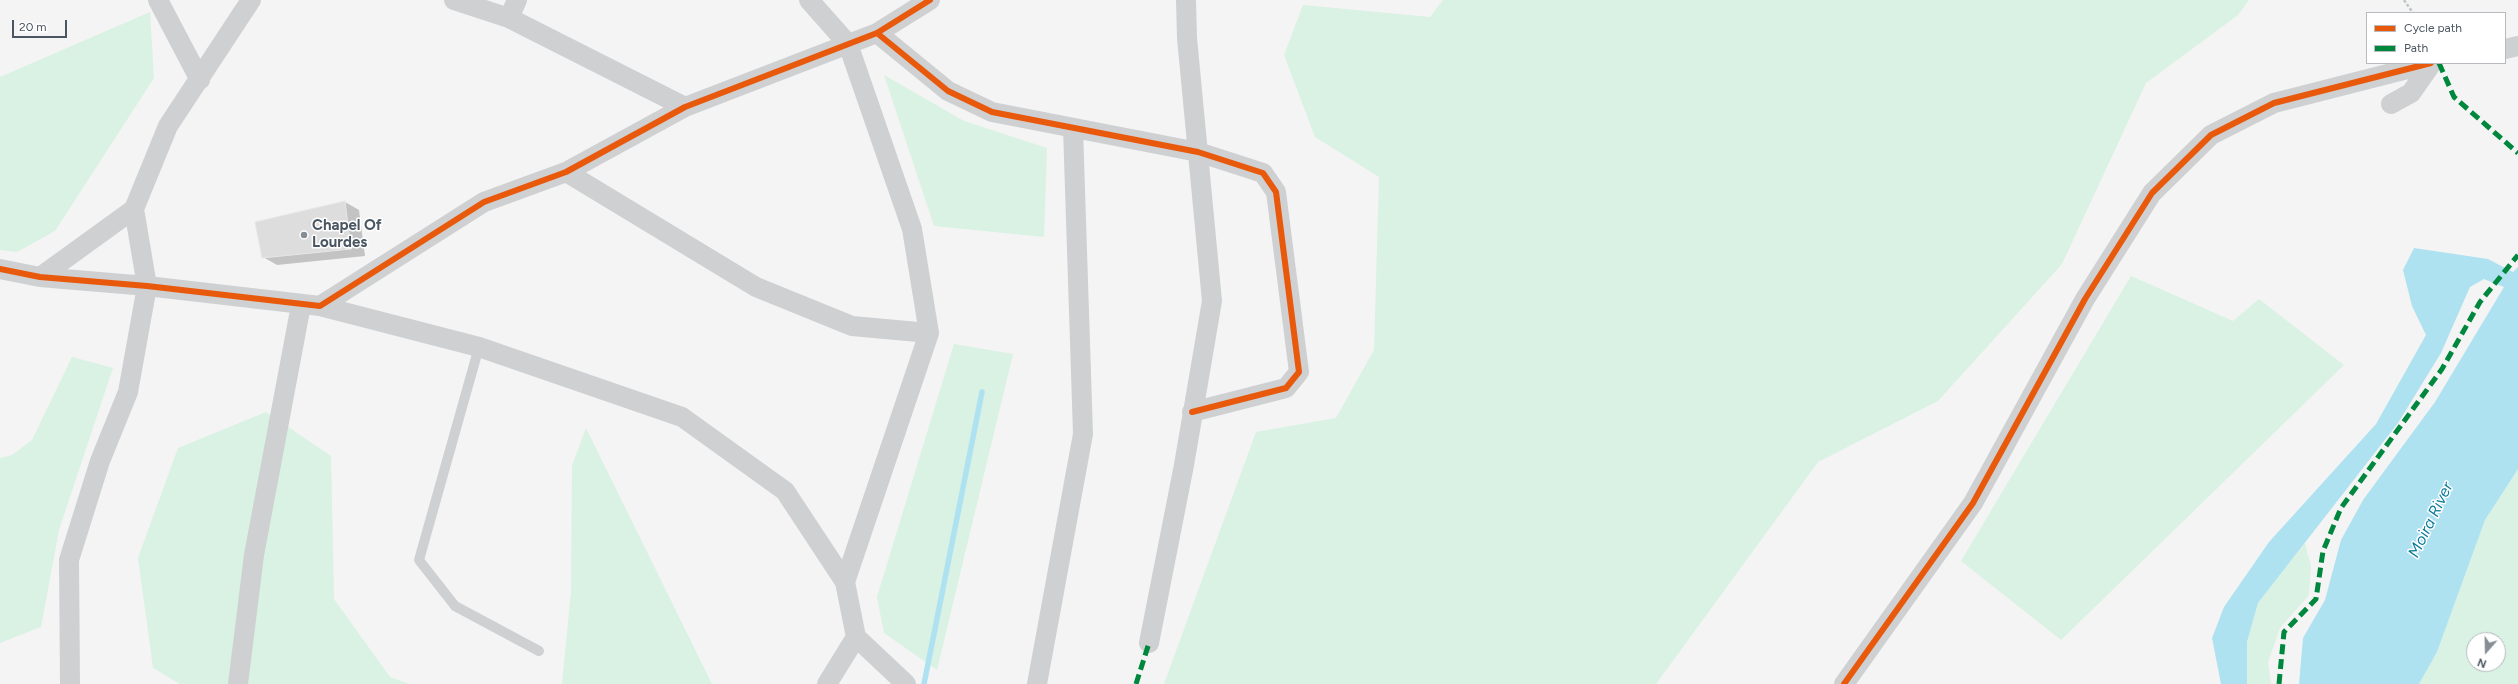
<!DOCTYPE html>
<html>
<head>
<meta charset="utf-8">
<style>
	body { margin:0 }
	#map { position:relative; width:2518px; height:684px; overflow:hidden; background:#f4f4f4; font-family:Figtree,sans-serif }
	canvas { display:block }
	.legend { position:absolute; left:2366px; top:12px; width:140px; height:52px; box-sizing:border-box; background:#fff; border:1px solid #b7bbc0; margin:0; padding:5px 7px; list-style:none; font-size:12px; color:#4a5661 }
	.legend li { display:flex; align-items:center; gap:8px; height:20px }
	.legend b { width:20px; border:1px solid #b7bbc0 }
	.north { position:absolute; left:2466px; top:632px; width:40px; height:40px; box-sizing:border-box; background:#fff; border:1px solid #b7bbc0; border-radius:50%; rotate:200deg; font-size:11px; font-weight:700; line-height:16px; text-align:center; color:#4a5661 }
	.north::after { content:''; display:block; margin:auto; width:14px; height:18px; background:#868d94; clip-path:polygon(50% 0,100% 100%,50% 72%,0 100%) }
	.scale { position:absolute; left:12px; top:20px; width:55px; height:18px; box-sizing:border-box; border:2px solid #4a5661; border-top:0; padding-left:5px; font-size:12px; line-height:14px; white-space:nowrap; color:#4a5661; -webkit-text-stroke:3px #fff; paint-order:stroke }
</style>
</head>
<body>
<div id="map">
<canvas width="2518" height="684"></canvas>
<ul class="legend">
<li><b style="height:5px;background:#e8590c"></b>Cycle path</li>
<li><b style="height:5px;background:#00873e"></b>Path</li>
</ul>
<div class="north">N</div>
<div class="scale">20 m</div>
</div>
<script>
const context = document.querySelector('canvas').getContext('2d');
context.lineJoin = 'round';
function fill(path, color) { context.fillStyle = color; context.fill(path, 'evenodd'); }
const shape = rows => new Path2D(rows.map(r => 'M' + r).join(''));
function stroke(path, color, width, dash) { context.strokeStyle = color; context.lineWidth = width; context.lineCap = dash ? 'butt' : 'round'; context.setLineDash(dash || []); context.stroke(path); }
function label(font, color, halo, rows, align = 'center') {
  context.font = font + ' Figtree,sans-serif'; context.lineWidth = 3; context.setLineDash([]); context.textBaseline = 'middle'; context.strokeStyle = halo; context.fillStyle = color; for (const [text, x, y, turn = 0] of rows) {
    context.save(); context.translate(x, y); context.rotate((+turn || 0) * Math.PI / 180); context.textAlign = isNaN(turn) ? turn : align; if (halo) context.strokeText(text, 0, 0); context.fillText(text, 0, 0); context.restore();
  }
}
fill(shape([
	[1443,0,2249,0,2238,15,2146,83,2062,264,1938,401,1818,462,1656,684,1164,684,1256,432,1336,418,1374,350,1379,177,1315,137,1284,55,1303,5,1430,17],
	[150,12,154,78,55,231,17,252,0,250,0,77],
	[884,75,964,121,1047,148,1044,237,934,226],
	[2131,276,2233,321,2259,299,2344,365,2061,640,1961,561],
	[954,344,1013,354,937,670,884,633,877,597],
	[72,357,113,368,59,530,41,627,0,643,0,458,12,455,32,440],
	[266,412,331,456,334,599,390,677,409,684,180,684,153,668,138,558,178,448],
	[586,428,712,684,562,684,571,591,572,466],
	[2518,469,2518,684,2419,684,2437,652,2485,520],
	[2474,640,2498,640,2498,664,2474,664],
	[2305,543,2311,566,2309,595,2280,628,2268,662,2271,684,2247,684,2247,642,2258,603]
]), '#d9f2e3');
fill(shape([
	[2414,248,2488,259,2513,272,2518,267,2518,469,2485,520,2437,652,2419,684,2299,684,2303,638,2325,600,2341,540,2363,500,2435,402,2504,287,2484,279,2470,287,2441,353,2398,423,2258,603,2247,642,2247,684,2221,684,2212,638,2224,607,2269,542,2376,424,2426,335,2412,306,2403,270]
]), '#aee2f0');
fill(shape([
	[345,202,359,210,365,256,277,265,263,257]
]), '#0003');
stroke(shape([
	[924,684,982,392]
]), '#aee2f0', 5.5);
const building = shape([
	[345,201,351,249,262,258,255,222,345,201]
]);
fill(building, '#ddddde');
stroke(building, '#e5e6e7', 1);
stroke(shape([
	[2404,0,2413,13]
]), '#bcc7c4', 2.5, [3, 2]);
stroke(shape([
	[479,347,419,560,455,606,539,651]
]), '#ced0d2', 10);
stroke(shape([
	[158,0,200,80],
	[454,0,509,18,685,107],
	[809,0,848,44,912,229,929,333,845,582],
	[509,18,517,0],
	[877,33,948,91,992,112,1198,152,1263,173,1276,192,1299,372,1286,388,1192,412],
	[2505,49,2518,46],
	[2391,104,2411,93,2432,63],
	[566,172,756,287,852,326,929,333],
	[0,269,40,277,147,286,320,306,484,202,566,172,685,107,877,33,930,0],
	[40,277,134,209],
	[320,306,479,347,682,417,785,491,845,582,856,637,906,684],
	[1149,643,1184,465,1212,301,1187,38,1186,0],
	[70,684,69,560,100,461,128,392,147,286,134,209,168,126,251,0],
	[238,684,254,555,301,305],
	[827,684,856,637],
	[1037,684,1083,434,1073,128],
	[1844,684,1973,503,2085,299,2152,193,2211,135,2274,103,2431,63]
]), '#ced0d2', 20);
stroke(shape([
	[2439,63,2454,97,2518,153],
	[1136,684,1149,643],
	[2279,684,2284,632,2316,599,2323,551,2341,508,2442,369,2480,302,2518,255]
]), '#00873e', 5, [10, 5]);
stroke(shape([
	[877,33,948,91,992,112,1198,152,1263,173,1276,192,1299,372,1286,388,1192,412],
	[0,269,40,277,147,286,320,306,484,202,566,172,685,107,877,33,930,0],
	[1844,684,1973,503,2085,299,2152,193,2211,135,2274,103,2431,63]
]), '#e8590c', 6);
for (const [x, y, r, color] of [
	[304,235,4,"#868d94"]
]) { const dot = new Path2D(); dot.arc(x, y, r, 0, 2 * Math.PI); context.fillStyle = color; context.fill(dot); stroke(dot, '#fff', 1.5); }
label('bold 15px', '#4a5661', '#fff', [
	["Chapel Of",312,226],
	["Lourdes",312,243]
], 'left');
label('italic 16px', '#0c7c9b', '#fff', [
	["Moira River",2431,520,-64]
]);
</script>
</body>
</html>
